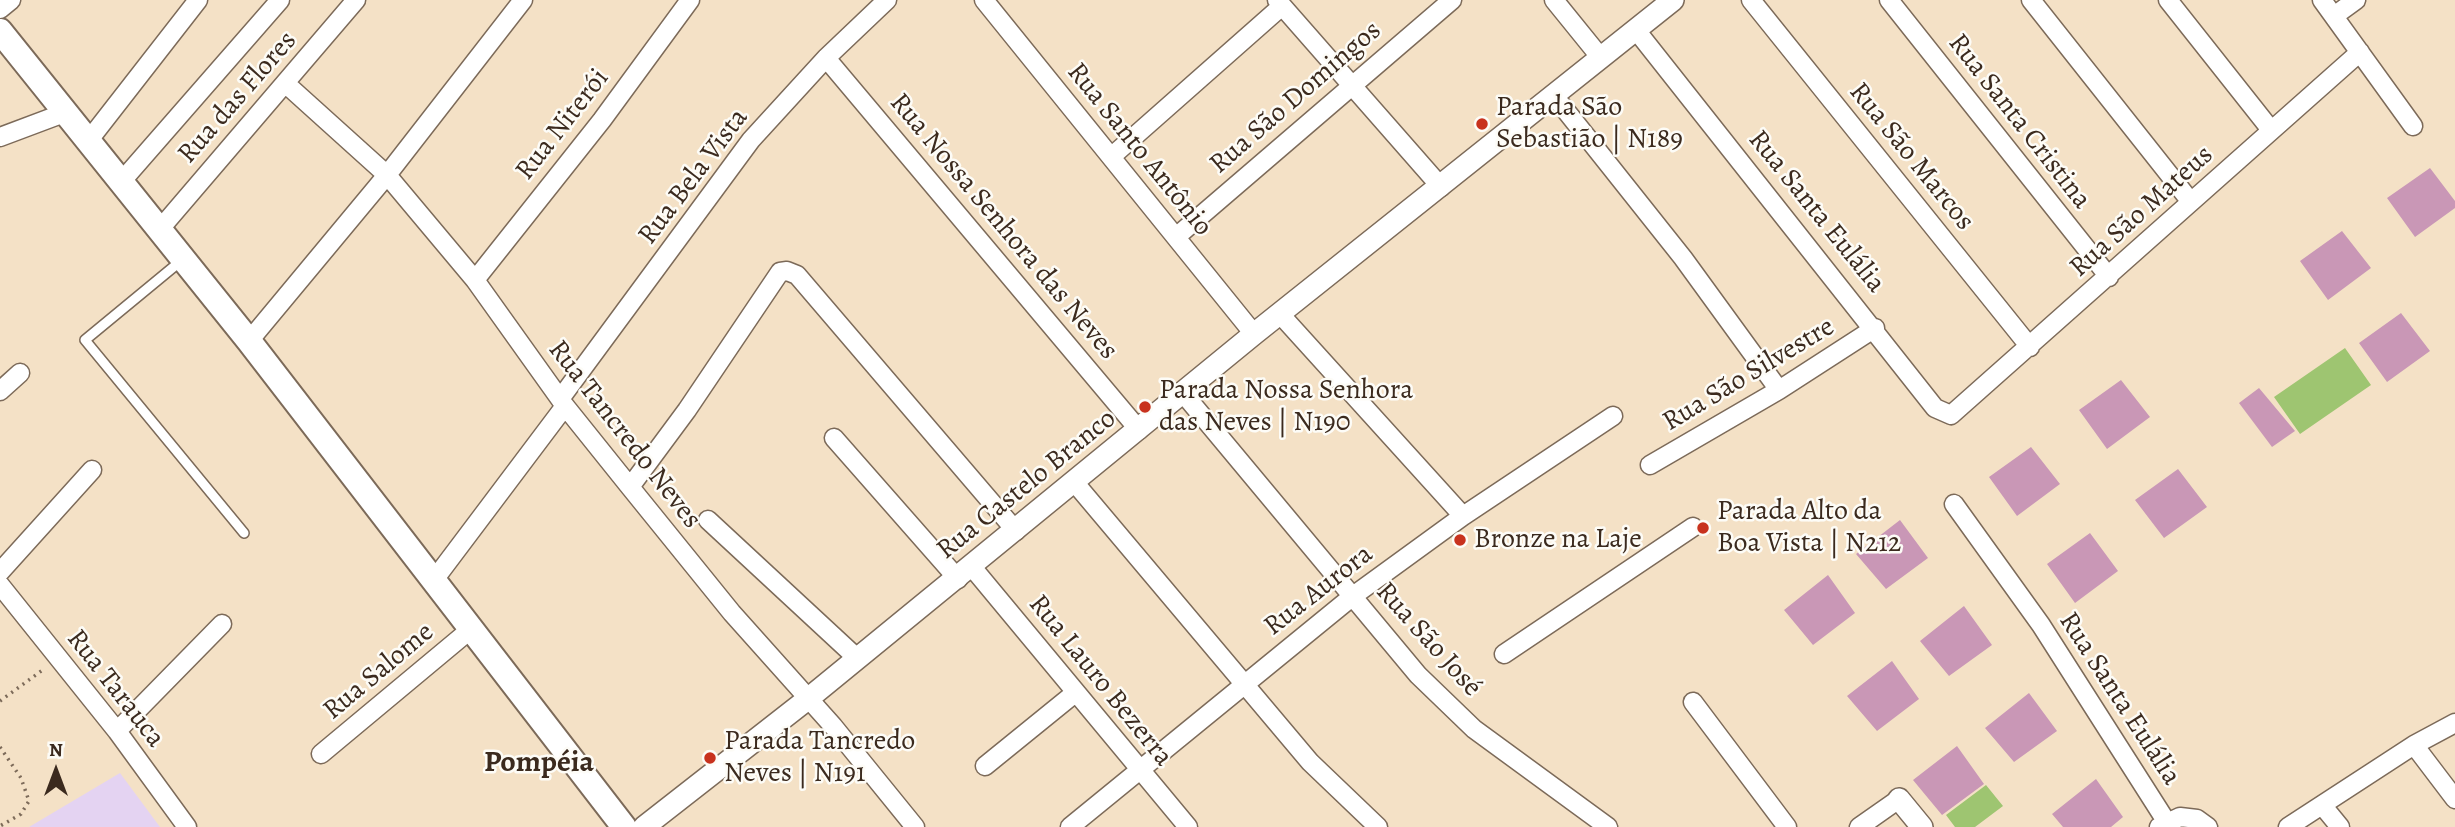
<!DOCTYPE html>
<html>
<head>
<meta charset="utf-8">
<style>
	body { margin:0 }
	#map { position:relative; width:2455px; height:827px; overflow:hidden; background:#f4e1c6; font-family:Alegreya,serif }
	canvas { display:block }
	.north { position:absolute; left:21px; top:736px; width:70px; height:70px; -webkit-text-stroke:5px #fdfcf7; paint-order:stroke; rotate:0deg; font-size:19px; font-weight:700; line-height:28px; text-align:center; color:#3b2a1e }
	.north::after { content:''; display:block; margin:auto; width:24px; height:32px; background:#3b2a1e; clip-path:polygon(50% 0,100% 100%,50% 72%,0 100%) }
</style>
</head>
<body>
<div id="map">
<canvas width="2455" height="827"></canvas>
<div class="north">N</div>
</div>
<script>
const context = document.querySelector('canvas').getContext('2d');
context.lineJoin = 'round';
function fill(path, color) { context.fillStyle = color; context.fill(path, 'evenodd'); }
const shape = rows => new Path2D(rows.map(r => 'M' + r).join(''));
function stroke(path, color, width, dash) { context.strokeStyle = color; context.lineWidth = width; context.lineCap = dash ? 'butt' : 'round'; context.setLineDash(dash || []); context.stroke(path); }
function label(font, color, halo, rows, align = 'center') {
  context.font = font + ' Alegreya,serif'; context.lineWidth = 5; context.setLineDash([]); context.textBaseline = 'middle'; context.strokeStyle = halo; context.fillStyle = color; for (const [text, x, y, turn = 0] of rows) {
    context.save(); context.translate(x, y); context.rotate((+turn || 0) * Math.PI / 180); context.textAlign = isNaN(turn) ? turn : align; if (halo) context.strokeText(text, 0, 0); context.fillText(text, 0, 0); context.restore();
  }
}
fill(shape([
	[120,773,160,827,29,827]
]), '#e4d3f2');
fill(shape([
	[2345,348,2371,385,2300,434,2274,397],
	[1986,785,2003,806,1975,827,1955,827,1946,815]
]), '#9ec571');
fill(shape([
	[2430,168,2455,201,2455,208,2415,237,2387,198],
	[2342,231,2371,268,2328,300,2300,261],
	[2401,313,2430,351,2387,382,2359,343],
	[2121,380,2150,417,2107,449,2079,410],
	[2259,388,2295,431,2272,447,2239,403],
	[2031,447,2060,484,2017,516,1989,477],
	[2178,469,2207,507,2164,538,2135,500],
	[1900,520,1928,558,1886,589,1856,554],
	[2090,533,2118,571,2075,603,2047,564],
	[1828,575,1855,613,1813,645,1784,610],
	[1964,606,1992,645,1949,676,1920,641],
	[1892,661,1919,699,1877,731,1847,696],
	[2029,693,2057,731,2014,762,1985,728],
	[1957,746,1984,784,1942,815,1913,780],
	[2096,779,2123,817,2111,827,2063,827,2052,814]
]), '#c997b6');
const service = shape([
	[182,260,85,340,244,533]
]);
const minor = shape([
	[984,0,1254,334],
	[1277,0,1441,187],
	[1554,0,1601,58],
	[1751,0,2030,347],
	[1889,0,2109,277],
	[2031,0,2191,202],
	[2168,0,2271,130],
	[2322,0,2413,126],
	[0,9,11,0],
	[2334,16,2356,0],
	[1636,30,1935,408,1951,415,2360,52],
	[826,58,1139,430],
	[285,83,387,175,475,280,565,406,630,487,732,613,833,726,915,827],
	[1555,97,1683,258,1779,390],
	[0,137,64,113],
	[89,140,198,0],
	[1111,157,1282,6],
	[121,182,280,0],
	[160,229,356,0],
	[1176,237,1452,0],
	[475,280,602,120,690,0],
	[1280,314,1463,516],
	[249,341,387,175,523,0],
	[0,391,20,373],
	[1183,393,1418,675,1474,729,1608,827],
	[560,399,751,140,826,58,887,0],
	[834,438,958,579],
	[1650,465,1779,390,1875,328],
	[1075,483,1310,762,1378,827],
	[630,487,687,410,780,272,787,271,797,275,1016,531],
	[1954,504,2041,625,2166,821],
	[708,520,858,659],
	[972,567,1188,827],
	[0,572,92,470],
	[434,580,565,406],
	[0,585,117,731,187,827],
	[1504,654,1693,527],
	[1693,702,1787,827],
	[117,731,222,624],
	[2414,745,2455,799],
	[321,754,471,629],
	[985,766,1075,693],
	[2322,805,2340,827],
	[1070,827,1353,596,1463,516,1613,416],
	[1859,827,1899,799],
	[2159,827,2180,817,2197,819,2208,827],
	[2288,827,2414,745,2455,723]
]);
const tertiary = shape([
	[1899,799,1922,827],
	[644,827,809,698,1254,334,1673,0]
]);
const secondary = shape([
	[0,31,249,341,624,827]
]);
stroke(service, '#7c6a59', 12);
stroke(minor, '#7c6a59', 21);
stroke(tertiary, '#7c6a59', 24);
stroke(secondary, '#7c6a59', 28);
stroke(shape([
	[0,701,44,669],
	[0,747,21,778,29,801,21,814,0,826]
]), '#7c6a59', 3.5, [2, 5]);
stroke(service, '#fff', 9);
stroke(minor, '#fff', 18);
stroke(tertiary, '#fff', 21);
stroke(secondary, '#fff', 24);
for (const [x, y, r, color] of [
	[1482,124,7,"#c8321e"],
	[1145,407,7,"#c8321e"],
	[1703,528,7,"#c8321e"],
	[1460,540,7,"#c8321e"],
	[710,758,7,"#c8321e"]
]) { const dot = new Path2D(); dot.arc(x, y, r, 0, 2 * Math.PI); context.fillStyle = color; context.fill(dot); stroke(dot, '#fdfcf7', 2.5); }
label('28px', '#3b2a1e', '#fdfcf7', [
	["Rua das Flores",238,98,-49],
	["Rua São Domingos",1296,98,-41],
	["Rua Santa Cristina",2019,122,52],
	["Rua Niterói",563,125,-52],
	["Rua Santo Antônio",1139,150,51],
	["Rua São Marcos",1911,157,51],
	["Rua Bela Vista",694,177,-53],
	["Rua Santa Eulália",1816,212,51],
	["Rua São Mateus",2142,212,-42],
	["Rua Nossa Senhora das Neves",1003,227,50],
	["Rua São Silvestre",1749,375,-31],
	["Rua Tancredo Neves",624,435,52],
	["Rua Castelo Branco",1027,485,-39],
	["Rua Aurora",1319,591,-38],
	["Rua São José",1428,640,48],
	["Rua Salome",379,672,-40],
	["Rua Lauro Bezerra",1100,681,51],
	["Rua Tarauca",115,689,52],
	["Rua Santa Eulália",2119,699,57]
]);
label('28px', '#3b2a1e', '#fdfcf7', [
	["Parada São",1496,108],
	["Sebastião | N189",1496,140],
	["Parada Nossa Senhora",1159,391],
	["das Neves | N190",1159,423],
	["Parada Alto da",1717,512],
	["Boa Vista | N212",1717,544],
	["Bronze na Laje",1474,540],
	["Parada Tancredo",724,742],
	["Neves | N191",724,774]
], 'left');
label('bold 30px', '#3b2a1e', '#fdfcf7', [
	["Pompéia",539,764]
]);
</script>
</body>
</html>
